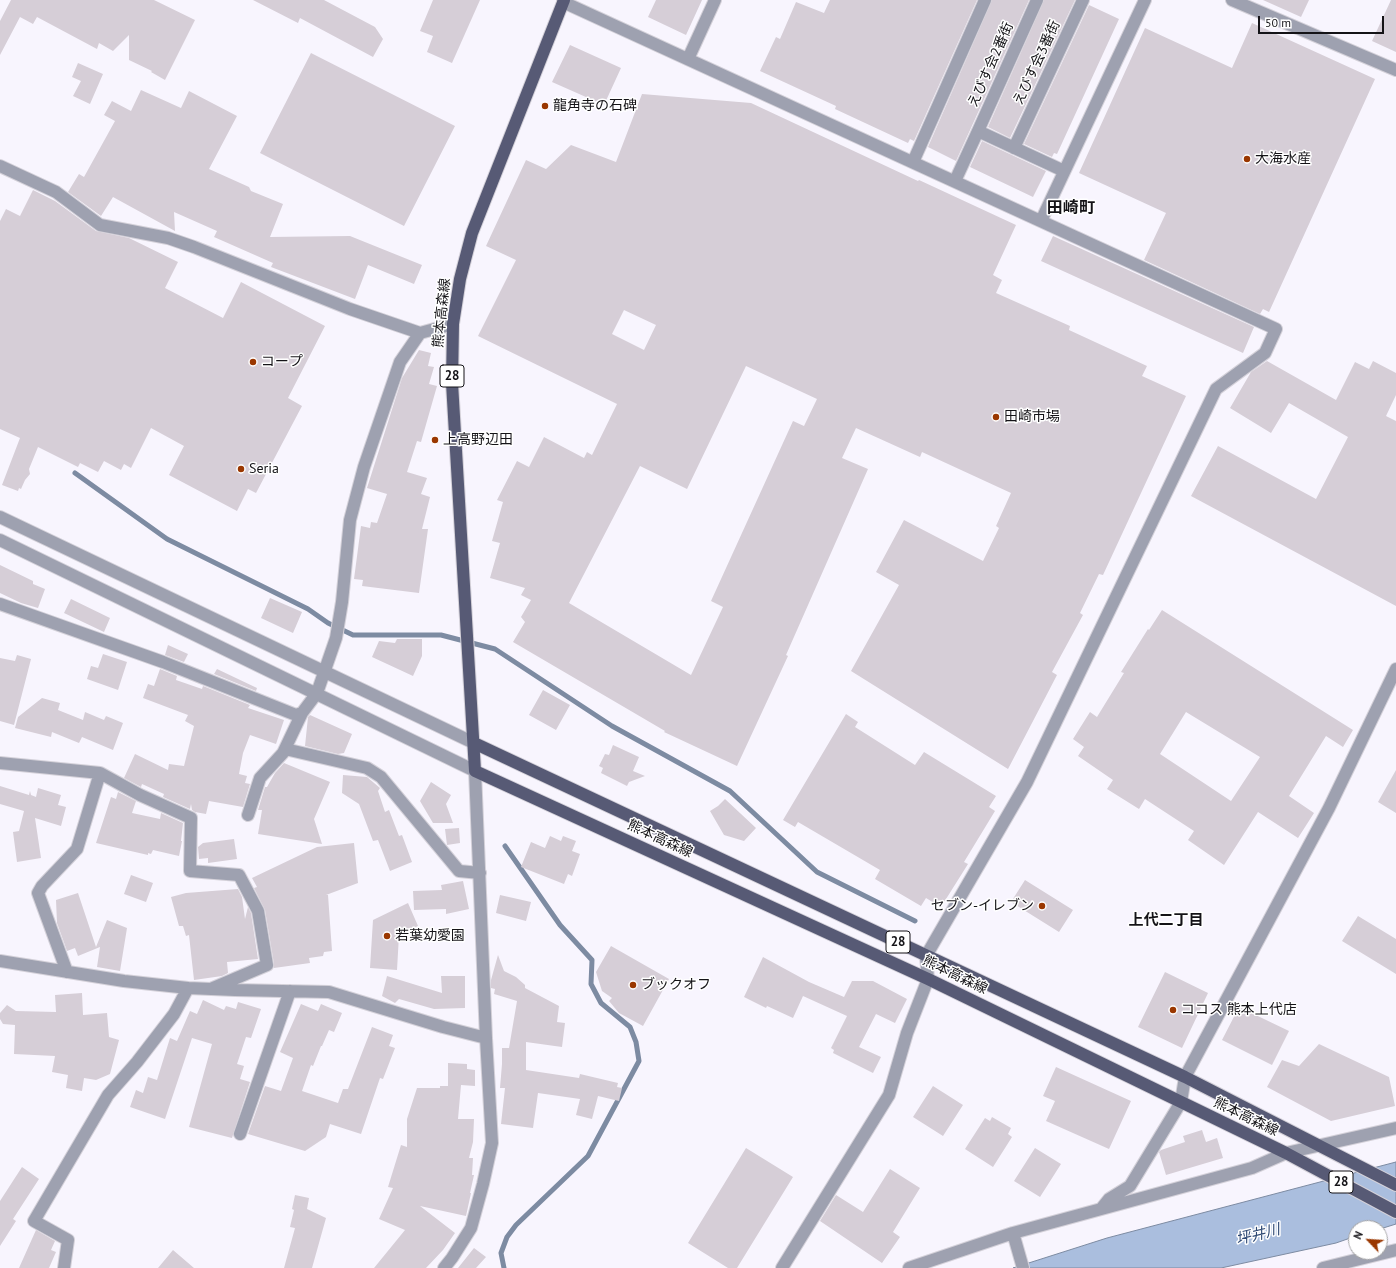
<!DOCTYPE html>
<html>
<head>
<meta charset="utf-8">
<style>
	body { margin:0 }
	#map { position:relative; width:1396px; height:1268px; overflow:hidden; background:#f8f5fe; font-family:"PT Sans",sans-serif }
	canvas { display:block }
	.north { position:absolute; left:1348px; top:1220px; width:40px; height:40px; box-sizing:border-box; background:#fff; border:1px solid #a1a1a2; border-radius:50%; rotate:295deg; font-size:11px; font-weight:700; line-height:16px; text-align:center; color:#141317 }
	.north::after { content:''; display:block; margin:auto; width:14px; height:18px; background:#9a3700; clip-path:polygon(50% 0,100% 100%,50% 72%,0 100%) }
	.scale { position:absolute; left:1258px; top:16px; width:126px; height:18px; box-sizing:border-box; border:2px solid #141317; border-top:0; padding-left:5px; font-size:12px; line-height:14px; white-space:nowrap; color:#141317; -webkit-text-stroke:3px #fff; paint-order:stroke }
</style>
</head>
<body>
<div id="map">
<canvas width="1396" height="1268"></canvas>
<div class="north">N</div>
<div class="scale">50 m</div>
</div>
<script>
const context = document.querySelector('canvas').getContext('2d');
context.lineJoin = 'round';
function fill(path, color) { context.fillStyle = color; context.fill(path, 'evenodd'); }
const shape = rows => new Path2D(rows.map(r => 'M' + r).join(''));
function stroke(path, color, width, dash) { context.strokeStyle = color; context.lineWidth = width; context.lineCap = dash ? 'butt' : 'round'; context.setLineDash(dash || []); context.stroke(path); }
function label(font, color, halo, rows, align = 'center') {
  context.font = font + ' "PT Sans","Noto Sans JP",sans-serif'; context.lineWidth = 3; context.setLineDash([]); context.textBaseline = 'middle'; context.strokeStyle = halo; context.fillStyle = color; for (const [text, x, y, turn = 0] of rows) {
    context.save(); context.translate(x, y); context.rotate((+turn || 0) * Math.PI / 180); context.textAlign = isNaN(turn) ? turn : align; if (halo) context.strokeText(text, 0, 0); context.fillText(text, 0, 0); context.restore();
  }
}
const water = shape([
	[1396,1162,1396,1224,1380,1229,1356,1228,1356,1236,1336,1243,1221,1268,1013,1268,1107,1238,1396,1162]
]);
fill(water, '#aabede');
stroke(water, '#7d8ba2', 1);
stroke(shape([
	[75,473,167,539,308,609,328,623,353,635,441,635,495,649,612,726,730,791,817,872,915,921],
	[504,1268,501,1253,507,1237,516,1225,588,1156,639,1061,636,1042,630,1027,601,1003,591,984,592,960,560,925,505,846]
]), '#7d8ba2', 5);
fill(shape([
	[11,0,154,0,195,20,165,80,151,72,152,71,129,60,129,35,113,51,99,43,97,49,37,17,33,24,20,17,0,55,0,21],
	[253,0,324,0,375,27,383,39,373,57,300,18,298,23],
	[433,0,480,0,452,63,427,52,433,36,420,31],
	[656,0,702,0,686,35,648,17],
	[830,0,977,0,914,141,910,139,908,143,835,109,836,106,760,71,776,37,780,39,796,2,824,13],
	[992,0,1029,0,956,161,928,147],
	[1044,0,1075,0,1010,138,988,127],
	[1263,0,1309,0,1301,17],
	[1391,0,1396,0,1396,52,1372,41],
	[1089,5,1119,19,1057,154,1054,153,1052,157,1024,144],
	[1252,23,1375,79,1269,312,1263,309,1260,314,1144,260,1166,213,1079,173,1145,28,1232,68],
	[570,45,621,68,604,105,552,82],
	[311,53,455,126,404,226,260,153],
	[78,63,103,74,90,104,73,96,81,81,72,77],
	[141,90,181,108,189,91,237,116,209,169,249,187,251,191,283,204,270,237,350,236,422,265,414,284,368,265,355,299,271,267,273,263,214,237,217,231,174,212,175,231,113,197,101,216,68,192,79,174,84,177,115,121,104,115,112,101,131,111],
	[642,94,751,103,918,181,919,180,1016,225,993,275,1002,280,996,293,1070,326,1069,330,1147,366,1142,376,1186,396,1103,575,1099,574,1080,613,1083,615,1052,672,1057,675,1008,769,851,671,899,585,876,572,904,520,983,561,999,528,996,526,1011,493,922,452,920,457,856,428,842,458,868,469,786,655,788,656,737,766,664,732,665,731,513,642,525,622,521,617,531,600,521,595,525,588,490,578,500,543,492,541,503,502,497,500,517,461,529,467,544,437,584,458,587,452,592,455,617,404,478,336,516,260,486,246,526,160,546,169,571,145,616,162],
	[624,310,656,325,644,350,612,334],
	[746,366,817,399,804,426,793,421,711,601,723,607,691,675,569,603,640,466,687,489],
	[982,141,1046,171,1033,197,970,167],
	[33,190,55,201,96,231,129,238,178,262,165,288,223,318,241,282,325,326,288,398,302,406,256,493,248,489,237,511,169,475,184,446,151,428,131,468,124,464,121,470,104,461,98,472,80,463,78,467,38,447,29,469,30,474,25,480,21,489,19,488,18,491,2,485,20,438,0,429,0,221,6,209,20,216],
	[1053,236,1254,327,1243,353,1041,261],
	[419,350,431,353,428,366,434,367,429,384,437,386,421,442,417,441,407,472,427,478,421,494,430,497,422,529,428,529,419,593,362,586,363,580,354,579,361,526,370,528,371,522,377,523,387,494,367,488,402,378],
	[1267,361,1336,400,1355,362,1369,369,1373,361,1396,373,1396,395,1386,416,1396,421,1396,606,1191,496,1218,446,1316,499,1348,437,1289,403,1271,433,1230,408,1251,372],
	[0,565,33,581,33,584,45,589,38,608,21,603,0,593],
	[270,598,302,612,293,633,261,618],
	[71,599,110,618,104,632,64,613],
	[1162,610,1353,730,1343,747,1326,736,1289,796,1314,813,1298,838,1258,812,1224,865,1188,840,1194,831,1145,799,1139,809,1107,789,1113,780,1078,756,1084,747,1073,739,1090,712,1097,717,1124,673,1121,672,1148,629,1149,630],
	[1186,712,1260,757,1231,801,1160,754],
	[397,639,422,639,422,656,413,676,372,657,379,641,395,643],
	[168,645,188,654,184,662,165,655],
	[103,654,127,662,118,690,87,679,91,666,98,668],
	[17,655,31,659,14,725,0,721,0,658,15,661],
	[160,669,177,676,176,680,202,689,203,686,208,688,250,705,248,708,284,720,276,744,250,735,243,753,239,774,247,776,245,783,250,784,243,807,209,801,206,814,195,812,192,810,191,804,190,809,163,797,164,794,142,784,141,787,124,778,135,754,168,770,169,764,184,766,194,726,185,721,188,715,143,698,148,684,154,686],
	[217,669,257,688,256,691,214,674],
	[543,690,570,705,556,730,529,715],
	[42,698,60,703,58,710,83,720,85,712,104,720,106,716,123,723,113,750,82,737,79,743,52,732,51,737,15,728,18,717],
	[846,714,858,722,855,727,915,765,924,752,996,796,989,807,995,811,964,862,968,864,941,907,926,898,921,906,875,879,880,870,798,822,795,827,783,820],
	[310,715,352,734,344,753,338,754,305,746,308,717],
	[613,745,639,757,633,771,645,776,629,782,627,786,601,773,603,768,599,766,605,754,609,755],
	[284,763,330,782,314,819,322,844,258,834,262,810,258,810,265,787,267,787,275,773],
	[1396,770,1396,813,1378,802],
	[343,775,367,777,380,788,378,791,385,812,389,810,399,836,402,835,412,862,390,871,378,840,373,841,359,804,342,793],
	[431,782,451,795,446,804,453,823,433,823,420,801],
	[0,786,29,795,30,791,31,795,36,797,38,788,61,795,58,805,66,807,61,826,35,818,41,858,17,862,13,832,19,831,24,811,0,804],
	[118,792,136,801,132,813,160,819,161,813,183,823,181,841,182,841,179,856,153,850,151,854,148,853,148,855,96,843,111,797,116,799],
	[725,799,756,828,744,841,724,835,710,811,718,806],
	[459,828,460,843,447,845,445,829],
	[550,836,561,841,563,836,576,841,572,851,580,854,572,876,568,874,564,884,521,867,531,842,545,848],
	[234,839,237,859,208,863,208,858,199,859,198,847,203,843],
	[354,843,358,883,326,895,328,895,332,951,324,952,323,956,309,958,310,963,274,968,274,964,265,910,254,888,257,887,252,878,317,847],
	[131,875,153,883,146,902,124,894],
	[1025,880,1073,910,1059,932,1011,902],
	[463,881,469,909,446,914,446,909,414,910,413,891,442,890,441,885],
	[238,889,242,897,245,919,248,907,251,913,258,959,227,962,228,973,222,976,194,980,189,935,186,936,183,926,179,926,171,897,186,893],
	[78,893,96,947,107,920,127,928,120,971,97,967,100,947,78,956,75,948,67,951,57,923,56,900],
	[500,895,531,902,526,921,496,913],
	[408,903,418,926,399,935,397,970,370,968,373,920],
	[1358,916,1396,939,1396,974,1342,941],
	[611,946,669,979,643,1026,619,1013,609,1001,612,998,602,991,596,972],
	[498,955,504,971,516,977,525,985,525,988,559,1006,557,1022,565,1023,562,1047,526,1042,526,1070,579,1078,580,1074,618,1083,617,1087,622,1088,619,1101,598,1096,592,1119,576,1115,580,1099,538,1093,533,1128,501,1124,505,1088,500,1088,502,1064,502,1048,509,1048,517,1001,494,994,495,989,491,988,491,980],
	[763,957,809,982,844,997,852,981,873,981,907,999,895,1023,876,1014,859,1047,881,1057,873,1073,833,1053,834,1050,831,1048,847,1016,803,996,793,1018,767,1006,766,1008,744,997],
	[1165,972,1208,993,1182,1048,1138,1027],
	[387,976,442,993,441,976,465,976,465,1008,434,1009,399,999,395,1003,382,996],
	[82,993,83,1015,107,1013,109,1037,119,1040,110,1074,96,1080,84,1078,82,1091,66,1088,68,1075,52,1072,55,1056,14,1054,15,1025,3,1024,0,1019,0,1013,7,1005,16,1011,56,1012,55,995],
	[203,1000,224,1010,226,1006,236,1009,238,1002,261,1009,251,1038,246,1037,237,1064,244,1066,240,1079,250,1082,232,1138,189,1127,212,1044,192,1038,165,1119,130,1107,136,1090,143,1093,148,1077,157,1080,170,1038,177,1041,190,1011,197,1014],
	[301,1004,318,1011,321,1004,342,1013,334,1032,329,1030,322,1046,321,1046,313,1066,311,1065,302,1091,338,1103,343,1089,348,1089,372,1027,393,1035,389,1046,395,1048,383,1079,380,1078,361,1134,330,1124,326,1137,305,1151,248,1134,265,1086,281,1091,293,1058,280,1052],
	[1239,1007,1289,1031,1272,1065,1222,1040],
	[1319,1044,1389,1077,1395,1106,1331,1121,1267,1087,1282,1060,1299,1066],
	[448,1063,467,1064,467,1069,475,1070,475,1086,461,1085,458,1119,474,1119,473,1142,469,1158,473,1158,472,1175,474,1175,470,1193,471,1193,466,1216,420,1206,455,1233,443,1250,426,1268,374,1268,405,1230,379,1219,393,1188,388,1187,401,1145,407,1147,407,1119,417,1088,440,1088,440,1086,448,1086],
	[1056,1067,1131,1101,1109,1149,1046,1121,1055,1101,1043,1096],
	[933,1086,963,1105,943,1136,913,1117],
	[992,1117,1011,1128,1008,1134,1012,1137,993,1167,965,1149,985,1118,990,1121],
	[1202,1130,1206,1142,1217,1138,1223,1158,1166,1175,1159,1152,1161,1150,1185,1142,1183,1136],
	[746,1148,793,1177,737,1268,728,1268,688,1243],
	[1035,1148,1061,1164,1040,1197,1014,1181],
	[22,1167,39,1179,13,1219,16,1221,0,1246,0,1201],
	[890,1169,920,1188,893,1232,900,1237,882,1263,820,1221,836,1195,863,1212],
	[295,1195,309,1198,307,1209,326,1218,312,1268,284,1268,295,1228,290,1227,294,1210,292,1209],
	[36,1230,55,1241,51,1250,56,1252,49,1268,19,1268],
	[474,1248,486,1257,476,1268,458,1268],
	[173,1250,194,1268,158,1268]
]), '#d6ced7');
const minor = shape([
	[1232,0,1396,70],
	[563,2,1276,329,1265,353,1216,389,1027,782,926,956,928,979,907,1033,889,1095,782,1268],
	[688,59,715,0],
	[978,131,1037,0],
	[1014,148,1083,0],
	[913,162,985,0],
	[0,166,56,192,100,225,168,238,194,247,350,309,420,333,453,324],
	[955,181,978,131,1064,171],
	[1041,221,1145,0],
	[0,517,474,743],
	[0,540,475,771,486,1038,492,1143,483,1184,471,1228,452,1258,444,1268],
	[0,604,163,662,296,715,302,713,317,693,336,638,342,602,350,520,364,467,400,362,420,333],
	[285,749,367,768,381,777,459,871,480,873],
	[0,763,100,773,77,849,42,886,38,893,67,972],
	[100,773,140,795,191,818,190,871,239,875,258,911,267,965,213,988],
	[248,815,260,778,283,753,302,713],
	[0,961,124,981,188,988],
	[240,1134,290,991],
	[1101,1209,1109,1199,1130,1186,1181,1102,1185,1077,1329,808,1396,669],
	[1013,1233,1023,1268],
	[64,1268,68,1240,34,1221,108,1095,137,1062,174,1014,188,988,235,990,329,992,443,1027,486,1038],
	[909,1268,1013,1233,1252,1168,1286,1153,1396,1128],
	[1323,1268,1396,1250]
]);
const major = shape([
	[564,0,472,233,460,279,453,324,452,383,475,771,928,979,1286,1153,1396,1212],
	[474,743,1185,1077,1396,1185]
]);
stroke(minor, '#d4d1d9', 14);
stroke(major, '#d4d1d9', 14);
stroke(minor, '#9ea1b0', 12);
stroke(major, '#575a75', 12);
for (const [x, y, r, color] of [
	[545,106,4,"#9a3700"],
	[1247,159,4,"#9a3700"],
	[253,362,4,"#9a3700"],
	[996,417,4,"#9a3700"],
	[435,440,4,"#9a3700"],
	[241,469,4,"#9a3700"],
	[1042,906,4,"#9a3700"],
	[387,936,4,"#9a3700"],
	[633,985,4,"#9a3700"],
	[1173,1010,4,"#9a3700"]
]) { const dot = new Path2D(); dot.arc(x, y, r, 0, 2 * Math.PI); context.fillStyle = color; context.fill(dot); stroke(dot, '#fff', 1.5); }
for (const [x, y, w] of [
	[452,376,24],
	[898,942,24],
	[1341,1182,24]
]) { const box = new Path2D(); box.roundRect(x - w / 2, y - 11, w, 22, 3); context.fillStyle = '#fff'; context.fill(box); stroke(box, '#141317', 1); }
label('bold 13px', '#141317', null, [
	["28",452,376],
	["28",898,942],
	["28",1341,1182]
]);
label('14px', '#141317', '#fff', [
	["えびす会3番街",1037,63,-65],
	["えびす会2番街",991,65,-66],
	["熊本高森線",442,313,-84],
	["熊本高森線",660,839,25],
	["熊本高森線",955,975,26],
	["熊本高森線",1246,1117,26]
]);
label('14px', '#141317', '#fff', [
	["龍角寺の石碑",553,106],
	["大海水産",1255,159],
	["コープ",261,362],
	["田崎市場",1004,417],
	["上高野辺田",443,440],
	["Seria",249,469],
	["セブン-イレブン",1034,906,"right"],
	["若葉幼愛園",395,936],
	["ブックオフ",641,985],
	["ココス 熊本上代店",1181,1010]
], 'left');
label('bold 15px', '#141317', '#fff', [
	["上代二丁目",1166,921]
]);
label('italic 15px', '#2d4873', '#fff', [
	["坪井川",1258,1235,-14]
]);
label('bold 16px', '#141317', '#fff', [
	["田崎町",1071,208]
]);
</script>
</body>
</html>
